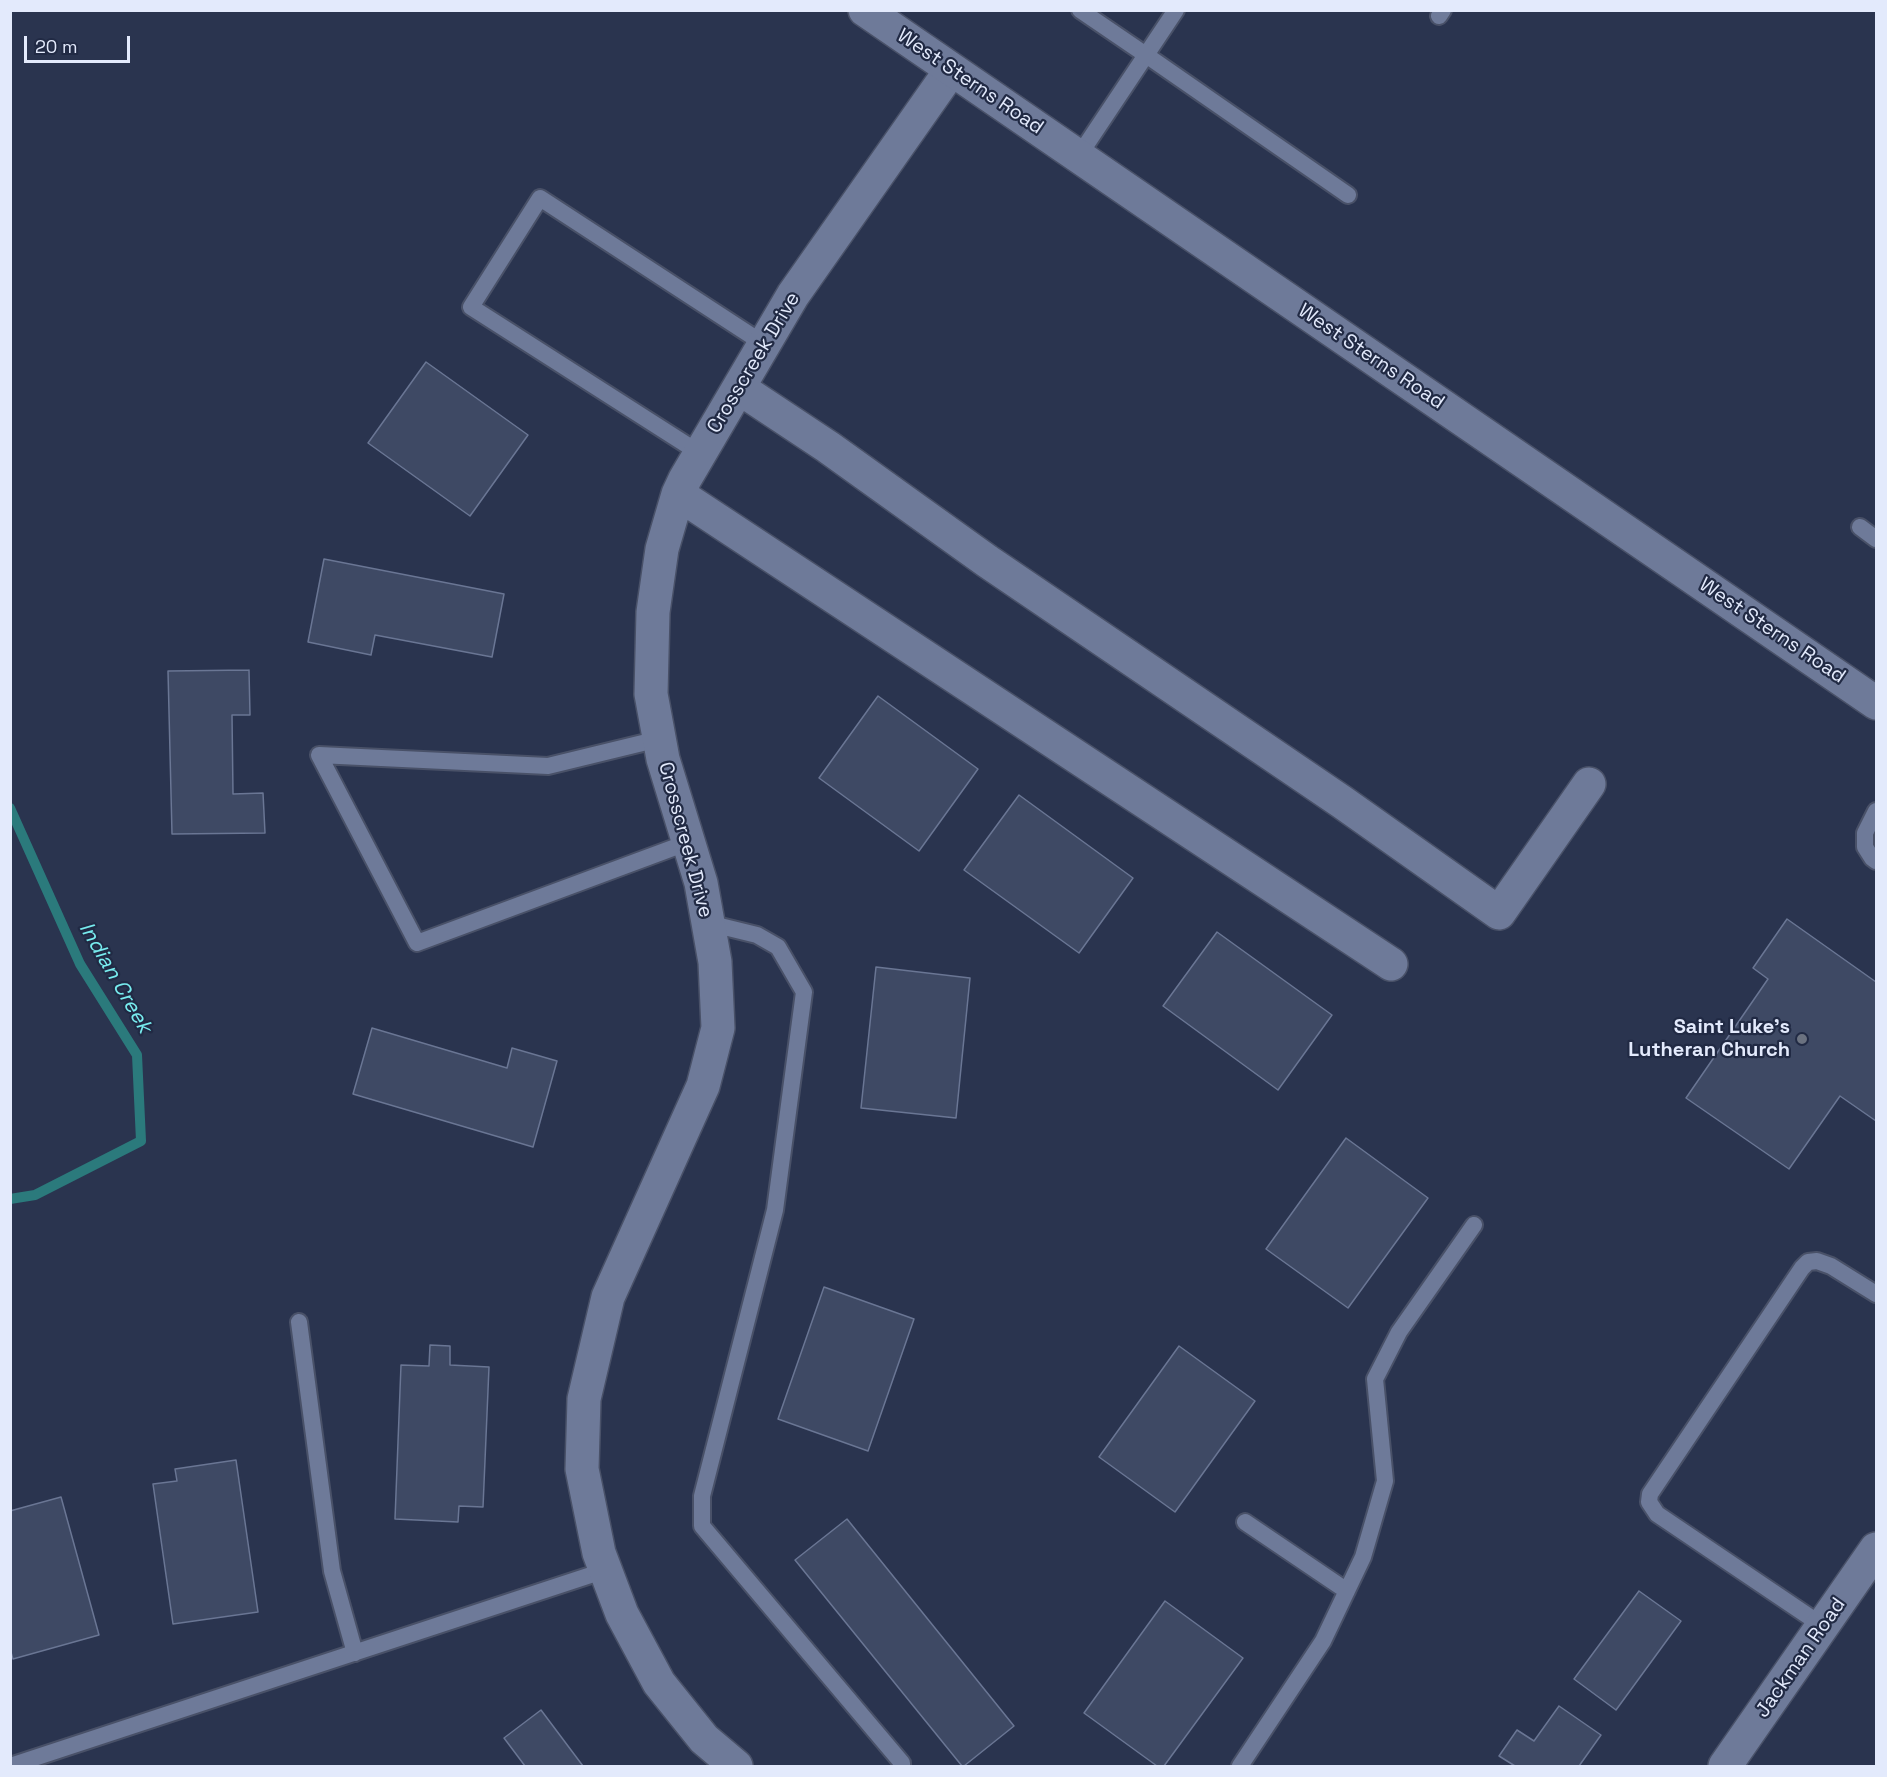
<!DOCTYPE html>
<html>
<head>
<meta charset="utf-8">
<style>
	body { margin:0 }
	#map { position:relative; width:1887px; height:1777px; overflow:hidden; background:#2a344f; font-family:"Space Grotesk",sans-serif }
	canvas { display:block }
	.frame { position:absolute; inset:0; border:12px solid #e3eafc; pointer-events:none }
	.scale { position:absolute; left:24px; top:36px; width:106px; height:27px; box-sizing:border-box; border:3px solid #e3eafc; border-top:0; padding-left:8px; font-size:18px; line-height:21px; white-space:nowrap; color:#e3eafc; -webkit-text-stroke:4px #212a44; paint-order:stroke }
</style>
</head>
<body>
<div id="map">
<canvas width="1887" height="1777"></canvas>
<div class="frame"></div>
<div class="scale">20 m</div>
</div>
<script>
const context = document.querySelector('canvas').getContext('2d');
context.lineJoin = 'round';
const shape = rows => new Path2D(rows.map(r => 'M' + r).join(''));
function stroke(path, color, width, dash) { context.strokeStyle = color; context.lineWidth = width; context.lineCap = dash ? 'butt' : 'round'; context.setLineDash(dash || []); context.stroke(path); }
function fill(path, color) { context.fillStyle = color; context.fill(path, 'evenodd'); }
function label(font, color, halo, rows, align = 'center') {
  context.font = font + ' "Space Grotesk",sans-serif'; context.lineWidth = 4.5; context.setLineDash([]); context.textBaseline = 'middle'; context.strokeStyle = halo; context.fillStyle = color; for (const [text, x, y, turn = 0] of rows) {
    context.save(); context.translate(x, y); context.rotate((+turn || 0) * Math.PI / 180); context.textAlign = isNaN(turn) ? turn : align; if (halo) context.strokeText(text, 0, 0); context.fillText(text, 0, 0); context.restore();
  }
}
stroke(shape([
	[10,808,80,964,137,1055,141,1141,35,1195,10,1199]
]), '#2b7a7c', 10);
const building = shape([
	[426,362,528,435,470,516,368,443,426,362],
	[324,559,504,594,492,657,375,635,371,655,308,642,324,559],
	[249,670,250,715,232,715,233,794,263,793,265,833,172,834,168,671,249,670],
	[878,696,978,769,919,851,819,778,878,696],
	[1019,795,1133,878,1079,953,964,870,1019,795],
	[1787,919,1876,982,1876,1121,1840,1096,1789,1169,1686,1098,1768,979,1753,968,1787,919],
	[1217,932,1332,1015,1278,1090,1163,1006,1217,932],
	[876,967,970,978,956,1118,861,1108,876,967],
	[372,1028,507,1068,512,1048,557,1061,533,1147,353,1094,372,1028],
	[1346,1138,1428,1198,1348,1308,1266,1249,1346,1138],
	[824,1287,914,1319,868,1451,778,1419,824,1287],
	[430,1345,450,1346,450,1365,489,1367,483,1507,459,1506,458,1522,395,1519,401,1365,429,1366,430,1345],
	[1179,1346,1255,1401,1175,1512,1099,1457,1179,1346],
	[236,1460,258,1612,173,1624,153,1484,177,1481,175,1469,236,1460],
	[61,1497,99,1635,13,1659,10,1649,10,1511,61,1497],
	[847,1519,1014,1726,964,1766,962,1766,795,1560,847,1519],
	[1639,1591,1681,1621,1616,1710,1574,1679,1639,1591],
	[1165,1601,1243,1658,1164,1766,1157,1766,1084,1713,1165,1601],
	[1559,1706,1601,1735,1579,1766,1515,1766,1499,1756,1517,1730,1534,1741,1559,1706],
	[541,1710,583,1766,525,1766,504,1738,541,1710]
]);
fill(building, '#3e4964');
stroke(building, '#6a7694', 1.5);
const service = shape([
	[1080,10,1146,55,1176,10],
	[1439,16,1443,10],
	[1078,157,1146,55,1348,195],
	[701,454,471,307,540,198,764,344],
	[1860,527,1876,539],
	[659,739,548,766,319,755,417,943,689,842],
	[1876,811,1865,833,1865,847,1872,858,1876,861],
	[708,923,757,935,778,947,804,992,775,1210,702,1496,702,1526,902,1763,902,1766],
	[299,1322,332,1571,355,1653],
	[1245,1522,1347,1591],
	[1823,1626,1657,1514,1649,1502,1650,1494,1802,1268,1808,1262,1817,1261,1831,1266,1876,1294],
	[10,1766,606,1570],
	[1240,1766,1323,1641,1363,1557,1385,1481,1375,1379,1399,1332,1474,1225]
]);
const minor = shape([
	[739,388,828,447,987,561,1342,802,1499,913,1589,784],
	[678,494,1391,964],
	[736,1766,704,1739,659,1683,622,1614,599,1553,582,1469,584,1399,608,1297,703,1086,718,1028,715,962,701,883,663,759,651,694,653,612,662,549,678,494,685,479,793,295,951,70]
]);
const tertiary = shape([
	[1725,1766,1876,1549]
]);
const secondary = shape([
	[865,10,1876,703]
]);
stroke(service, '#495168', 20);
stroke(minor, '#495168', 36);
stroke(tertiary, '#495168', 36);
stroke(secondary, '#495168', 36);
stroke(service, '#6e7a99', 16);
stroke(minor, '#6e7a99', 33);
stroke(tertiary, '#6e7a99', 33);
stroke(secondary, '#6e7a99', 33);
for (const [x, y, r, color] of [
	[1802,1039,6,"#6b7280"]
]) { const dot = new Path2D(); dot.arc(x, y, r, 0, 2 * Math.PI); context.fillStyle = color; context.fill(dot); stroke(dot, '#212a44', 2); }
label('20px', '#e3eafc', '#212a44', [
	["West Sterns Road",970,82,34],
	["West Sterns Road",1371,357,34],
	["Crosscreek Drive",754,363,-59],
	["West Sterns Road",1772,631,34],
	["Crosscreek Drive",685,840,75],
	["Jackman Road",1801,1658,-55]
]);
label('bold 20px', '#e3eafc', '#212a44', [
	["Saint Luke's",1790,1028],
	["Lutheran Church",1790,1051]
], 'right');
label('italic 21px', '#78ecef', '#212a44', [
	["Indian Creek",115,978,60]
]);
</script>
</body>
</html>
